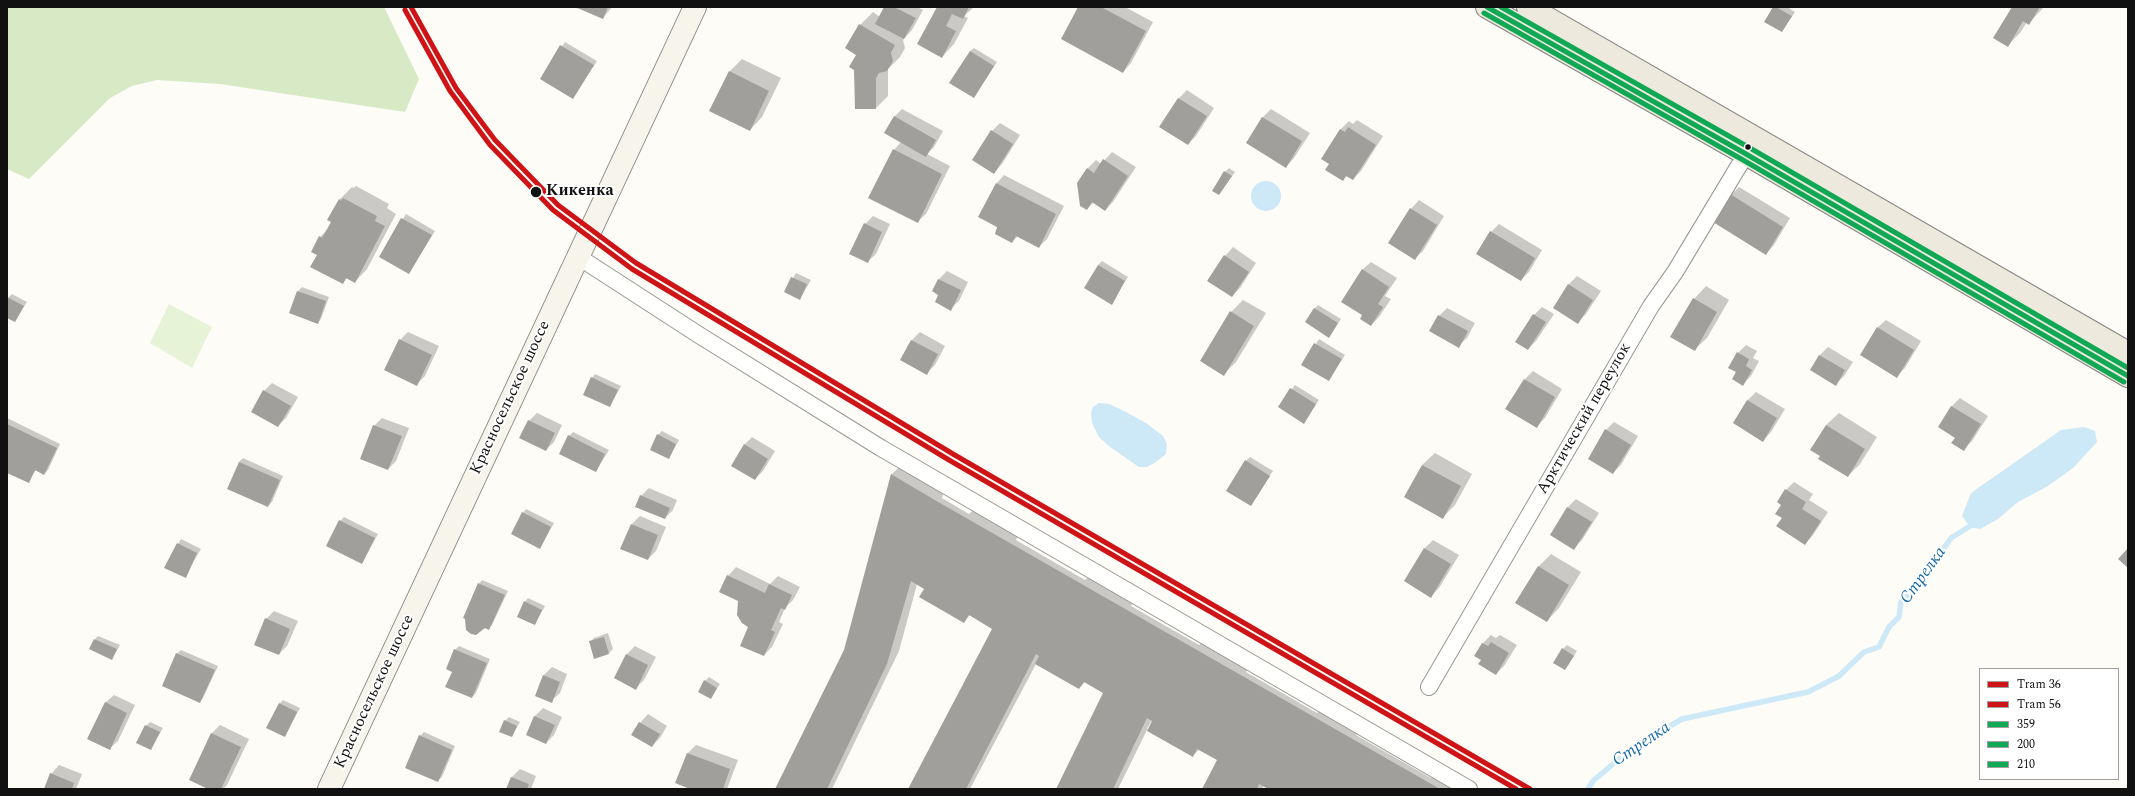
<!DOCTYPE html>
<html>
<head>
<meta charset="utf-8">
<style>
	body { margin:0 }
	#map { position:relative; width:2135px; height:796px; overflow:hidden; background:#fdfcf7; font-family:Spectral,serif }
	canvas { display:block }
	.frame { position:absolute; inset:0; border:8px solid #111; pointer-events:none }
	.legend { position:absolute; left:1979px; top:668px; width:140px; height:112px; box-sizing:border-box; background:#fff; border:1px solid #a0a0a0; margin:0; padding:5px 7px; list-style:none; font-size:12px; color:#111 }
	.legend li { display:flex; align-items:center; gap:8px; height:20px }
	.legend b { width:20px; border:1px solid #a0a0a0 }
</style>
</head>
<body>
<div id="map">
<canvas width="2135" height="796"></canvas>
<div class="frame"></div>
<ul class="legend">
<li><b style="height:5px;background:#ce1417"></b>Tram 36</li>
<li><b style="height:5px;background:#ce1417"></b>Tram 56</li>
<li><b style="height:5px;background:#10a855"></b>359</li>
<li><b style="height:5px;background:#10a855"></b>200</li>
<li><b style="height:5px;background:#10a855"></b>210</li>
</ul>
</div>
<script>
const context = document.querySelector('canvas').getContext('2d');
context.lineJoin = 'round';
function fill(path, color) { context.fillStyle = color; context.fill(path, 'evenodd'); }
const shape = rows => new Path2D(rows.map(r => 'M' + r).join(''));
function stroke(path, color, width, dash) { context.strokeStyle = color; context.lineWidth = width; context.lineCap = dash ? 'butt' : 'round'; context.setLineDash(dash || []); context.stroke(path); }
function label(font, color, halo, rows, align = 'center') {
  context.font = font + ' Spectral,serif'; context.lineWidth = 4; context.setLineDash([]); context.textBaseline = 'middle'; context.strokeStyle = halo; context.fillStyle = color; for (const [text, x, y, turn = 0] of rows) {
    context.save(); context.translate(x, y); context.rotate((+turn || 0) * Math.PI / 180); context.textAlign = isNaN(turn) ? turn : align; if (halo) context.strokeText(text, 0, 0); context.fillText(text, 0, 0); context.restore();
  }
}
fill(shape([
	[169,304,212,327,192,368,150,343]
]), '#e7f3d7');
fill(shape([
	[7,7,384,7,419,79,405,112,220,84,157,80,132,86,110,98,29,179,7,169]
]), '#d8eac5');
fill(shape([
	'1251 196a15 15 0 1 1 30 0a15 15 0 1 1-30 0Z',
	[1099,403,1109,404,1120,409,1146,423,1163,436,1167,444,1166,454,1156,462,1147,467,1139,467,1110,447,1099,437,1092,423,1091,413,1093,407],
	[2084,427,2095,431,2097,442,2073,468,2048,486,2018,502,1998,519,1980,529,1970,527,1962,516,1971,493,2061,430]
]), '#cde8f7');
fill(shape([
	[578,7,612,7,603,18],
	[886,7,917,7,923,10,912,30,903,40,905,48,900,57,888,69,888,96,876,108,857,54,846,48,860,25,873,12,880,17],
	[938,7,974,7,964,16,968,18,954,44,942,57],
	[1079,7,1125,7,1153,22,1131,63,1123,72],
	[1774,7,1787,7,1795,12,1782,31],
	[2013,7,2044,7,2029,23,2027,22,2020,33,2008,45],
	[565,42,597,61,573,98,541,79],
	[974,48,997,62,974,97,970,51],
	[742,59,781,78,762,117,750,130,729,72],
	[1187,90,1214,108,1196,136,1188,144,1179,98],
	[902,109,943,131,934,147,927,154,950,166,926,214,917,222,894,150,901,142,894,117],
	[1271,109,1310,133,1294,158,1286,167,1247,143,1263,117],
	[1357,120,1383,136,1361,171,1353,179,1347,175,1343,180,1331,164,1322,158,1341,129,1349,121,1353,124],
	[1000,123,1020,135,1002,164,994,173,992,131],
	[1112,152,1136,167,1113,202,1105,210,1094,202,1087,209,1088,168,1096,160,1101,164],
	[1229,168,1235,172,1219,194,1225,172],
	[1004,175,1064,206,1047,239,1039,247,1018,236,1012,242,998,226,996,184],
	[356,186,389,204,387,208,396,214,367,269,355,282,347,278,343,283,318,255,320,237,329,228,339,200,352,187,354,188],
	[1739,187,1790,218,1774,245,1766,254,1731,195],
	[1419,200,1444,216,1423,251,1414,259,1389,243,1411,209],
	[406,214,435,231,409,273,380,257],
	[873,216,890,224,876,254,867,262,865,224],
	[1499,224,1542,250,1529,272,1521,280,1491,232],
	[1233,247,1256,263,1240,288,1232,296,1225,256],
	[1102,261,1128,277,1111,303,1098,265],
	[1371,262,1397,278,1385,296,1391,299,1379,317,1371,325,1363,314,1362,270],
	[947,271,968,282,959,301,950,309,940,294,933,291,939,279],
	[796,273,811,280,800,299,785,292],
	[1577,276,1601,291,1586,314,1578,322,1554,308,1569,284],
	[1706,286,1729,300,1707,338,1694,350,1694,299],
	[302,287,329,297,321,319,318,323,290,313,298,291],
	[12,294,27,302,15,321,7,317,7,299],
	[1243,300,1266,313,1236,362,1224,374,1231,312],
	[1318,305,1341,319,1329,337,1314,309],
	[1542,307,1554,314,1536,341,1528,349,1534,315],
	[1447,308,1475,323,1467,338,1458,346,1439,316],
	[1886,320,1921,341,1905,368,1897,376,1877,328],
	[408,332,439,346,425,376,417,384,400,340],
	[920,332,945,346,935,365,927,373,901,360,912,340],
	[1319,339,1345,355,1329,379,1303,364],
	[1746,345,1757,351,1753,358,1759,361,1751,376,1743,384,1737,372,1738,353],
	[1828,347,1853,362,1844,376,1836,384,1811,370,1820,355],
	[1533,371,1562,389,1545,418,1536,427,1507,409,1525,379],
	[595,374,621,386,610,406,592,378],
	[272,383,298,397,286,418,278,426,264,391],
	[1295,385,1319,400,1304,422,1279,407],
	[1756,392,1785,409,1771,432,1763,441,1734,423,1748,400],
	[1960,398,1988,416,1972,441,1964,449,1956,437,1939,427,1952,406],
	[537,413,562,425,554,442,546,450,529,421],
	[1839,413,1877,437,1860,464,1848,476,1821,455,1826,425],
	[7,418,60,444,48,470,44,474,36,470,28,482,7,472],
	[382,418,409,428,396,461,388,469,374,426],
	[1614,422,1638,436,1621,465,1613,473,1606,430],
	[662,431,679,440,669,458,658,435],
	[573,432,609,450,596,471,569,436],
	[752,437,775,451,763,471,755,479,744,445],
	[1435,453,1472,474,1455,505,1443,517,1422,465],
	[1250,457,1273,471,1250,505,1246,461],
	[243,458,283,476,272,502,268,506,239,462],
	[904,462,945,486,942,498,969,514,978,505,1022,530,1016,540,1085,580,1094,572,1137,596,1131,606,1199,645,1207,637,1252,662,1246,672,1317,713,1326,704,1361,725,1356,735,1431,778,1440,769,1474,789,1270,789,1264,786,1262,789,1203,789,1219,760,1200,749,1192,756,1147,730,1118,789,1057,789,1104,693,1085,682,1079,688,1036,664,970,789,910,789,993,628,970,615,964,621,927,585,917,584,899,651,832,789,776,789,845,651,892,474],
	[1156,718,1149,730,1147,729,1152,720],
	[1794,482,1813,494,1809,500,1828,512,1813,535,1805,544,1783,517,1783,505,1786,490],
	[649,488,677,500,673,510,665,518,641,496],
	[1576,499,1599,513,1582,540,1574,548,1552,535,1568,507],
	[526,509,554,523,540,548,523,513],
	[640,516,666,527,656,551,648,559,632,524],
	[344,517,378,534,362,563,340,521],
	[181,539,201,549,185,576,166,567],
	[1433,540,1459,555,1439,588,1431,596,1405,581,1425,548],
	[1551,554,1581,572,1559,608,1547,621,1538,567],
	[736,567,770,584,778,576,800,587,793,600,785,608,779,622,783,624,772,647,764,655,749,627,728,576],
	[482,580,508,591,492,625,488,629,479,584],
	[528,598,545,606,535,624,525,602],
	[274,611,298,621,287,646,279,654,266,619],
	[608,633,613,649,609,653,595,657,590,642,594,638],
	[1491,635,1496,638,1500,635,1517,645,1504,666,1496,674,1482,659,1476,656,1483,643],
	[98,636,120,645,112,659,95,639],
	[1567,645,1577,651,1565,669,1563,649],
	[459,646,490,659,476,693,472,697,453,671,455,650],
	[635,646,656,657,644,680,636,688,627,654],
	[181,650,218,666,203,698,200,702,177,654],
	[552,667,567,674,560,693,551,701,536,695,544,675],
	[709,677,720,684,711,698,705,681],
	[114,695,135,705,118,741,109,749,105,703],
	[283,700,300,708,285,736,280,703],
	[543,708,562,717,554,735,546,743,527,735,535,716],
	[648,714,667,726,660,738,652,746,640,723],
	[509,717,520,722,512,736,505,721],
	[150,722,163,728,151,749,146,726],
	[220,725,249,739,227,785,223,789,211,789,190,779,212,733],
	[424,732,455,746,442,777,438,781,420,736],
	[696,745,738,760,727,789,693,789,677,783,688,753],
	[59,765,82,774,76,789,45,789,51,774],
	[520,769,536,776,531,789,507,789,512,777]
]), '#0003');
stroke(shape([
	[1588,789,1593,781,1632,748,1682,719,1808,692,1839,676,1864,652,1879,647,1889,627,1899,617,1901,602,1926,574,1951,538,1975,523]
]), '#cde8f7', 5.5);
fill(shape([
	[575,7,608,7,603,19],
	[884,7,894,7,916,18,904,39,875,24],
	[937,7,969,7,963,19,952,14,946,26,956,31,942,58,917,44],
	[1078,7,1101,7,1146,31,1123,73,1061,39],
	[1773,7,1776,7,1792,16,1782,32,1764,22],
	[2012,7,2040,7,2029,25,2023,21,2008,47,1993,38],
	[859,24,895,45,891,53,893,61,887,71,879,73,876,78,876,109,855,109,854,70,849,67,856,55,845,48],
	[560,45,594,65,573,99,540,79],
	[970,51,994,66,974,98,949,83],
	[729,71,769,91,750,131,709,111],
	[1178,98,1207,116,1188,145,1159,127],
	[894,116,936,140,926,157,884,133],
	[1262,117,1302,141,1286,168,1246,143],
	[1348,127,1376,145,1353,180,1346,176,1343,181,1325,170,1329,164,1321,159,1340,129,1345,132],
	[991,130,1013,144,994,174,972,160],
	[893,149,942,174,918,223,868,198],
	[1103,159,1128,176,1105,211,1092,202,1087,210,1080,206,1077,183,1087,168,1094,173],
	[1224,171,1232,176,1219,195,1212,191],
	[996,183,1056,214,1039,248,1016,236,1012,243,995,234,997,227,978,217],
	[1730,194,1783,227,1766,255,1713,222],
	[343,198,377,216,375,221,385,226,355,283,346,278,343,284,310,267,317,255,311,252,319,236,322,238,331,222,327,220,339,199,341,201],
	[1410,208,1437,225,1415,260,1388,243],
	[401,218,432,235,409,274,379,257],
	[864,223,882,232,868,263,849,254],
	[1490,231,1535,258,1521,281,1476,254],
	[1224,255,1249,272,1232,297,1207,281],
	[1098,265,1125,281,1112,305,1084,288],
	[1362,269,1389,287,1378,304,1383,307,1371,326,1360,319,1362,315,1341,302],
	[791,277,807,284,800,300,784,292],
	[938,279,961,290,951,311,935,302,938,295,932,291],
	[1568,284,1593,300,1578,324,1553,308],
	[297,291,326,301,318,324,289,313],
	[7,297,24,306,15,322,7,318],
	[1693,298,1717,312,1695,351,1670,337],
	[1314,308,1338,323,1329,338,1305,322],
	[1230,311,1254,326,1224,376,1200,361],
	[1533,314,1546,322,1528,350,1515,342],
	[1438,315,1468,331,1459,348,1429,331],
	[1877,327,1914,350,1897,378,1860,355],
	[399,339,432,355,417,386,384,370],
	[911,340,938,354,927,375,900,360],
	[1314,343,1342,359,1329,381,1301,365],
	[1737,352,1749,359,1746,366,1752,370,1743,386,1732,379,1736,372,1728,368],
	[1819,355,1845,370,1836,386,1810,370],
	[591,377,618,390,610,407,583,395],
	[1524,379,1555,397,1537,428,1505,409],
	[1290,388,1316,404,1304,424,1278,407],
	[263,390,291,406,278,427,251,412],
	[1747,400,1777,418,1763,442,1733,423],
	[1951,406,1981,424,1964,451,1951,443,1955,438,1938,427],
	[528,420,555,433,546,451,519,438],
	[7,424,57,448,44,475,35,470,29,483,7,473],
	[373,425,402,436,388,470,360,459],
	[1826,425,1865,449,1848,477,1818,459,1820,456,1810,450],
	[1605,429,1631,445,1613,474,1588,459],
	[657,434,676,444,669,459,650,450],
	[568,435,605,454,596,472,559,454],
	[744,444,768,459,755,480,731,466],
	[1245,460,1270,476,1251,506,1226,491],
	[239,462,280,480,268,507,227,489],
	[1422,465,1461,486,1443,519,1404,497],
	[891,474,933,499,1440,789,1268,789,1259,784,1257,789,1202,789,1217,760,1197,749,1193,757,1147,731,1152,721,1147,718,1113,789,1056,789,1103,693,1084,682,1079,689,1035,664,1039,656,1036,654,966,789,908,789,992,629,969,615,964,623,919,597,924,589,911,581,887,664,827,789,775,789,844,650],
	[1785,489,1806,502,1802,509,1821,521,1805,545,1776,526,1782,518,1775,514,1781,505,1777,502],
	[640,495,670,508,665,519,635,507],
	[1567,507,1592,522,1574,550,1550,535],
	[522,512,551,527,540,549,511,534],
	[339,520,375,538,362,564,326,546],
	[631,524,658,535,648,560,620,549],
	[177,543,197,553,186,578,164,568],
	[1424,548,1451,564,1431,598,1404,581],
	[2128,548,2128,568,2118,559],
	[1538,566,1569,585,1547,622,1515,603],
	[727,575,765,593,769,584,792,595,785,610,781,608,771,630,775,632,764,656,740,646,748,627,742,623,737,615,738,601,719,592],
	[478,583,505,595,489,630,485,628,476,635,471,634,466,630,465,619,463,618],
	[524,601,542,610,535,625,517,617],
	[265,618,290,629,279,655,254,645],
	[604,637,609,654,594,659,589,641],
	[94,639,117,649,112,660,89,649],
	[1491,642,1509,653,1496,675,1478,664,1481,660,1474,656,1482,643,1488,646],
	[1562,648,1574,656,1565,670,1553,663],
	[454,649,487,663,472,698,445,687,452,672,446,669],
	[176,653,215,670,200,703,162,686],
	[626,654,648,665,636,690,614,678],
	[543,675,560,682,552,703,535,696],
	[704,680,717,688,711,699,698,692],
	[105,702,127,713,110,750,87,739],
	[279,703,297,712,285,737,266,728],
	[534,716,555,725,546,744,526,735],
	[504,720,517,726,512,737,499,732],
	[639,722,660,734,652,747,631,735],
	[145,725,160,732,151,750,136,743],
	[211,733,241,747,221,789,208,789,189,780],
	[419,735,452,750,438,782,405,768],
	[687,753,730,769,723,789,690,789,675,783],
	[50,773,74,783,72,789,44,789],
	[511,777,529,784,527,789,506,789]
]), '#a19f9c');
const minor = shape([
	[577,256,699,335,881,448,1469,789],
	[1429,687,1651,306,1675,272,1746,154]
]);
const secondary = shape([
	[329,789,695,7]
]);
const primary = shape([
	[1487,7,1746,154,2128,376],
	[1528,7,2128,353]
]);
stroke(minor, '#979795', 18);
stroke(secondary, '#8e8d8b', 24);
stroke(primary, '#858482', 24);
stroke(minor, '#fffffe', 16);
stroke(secondary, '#f6f4eb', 22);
stroke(primary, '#ede9dc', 22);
stroke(shape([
	[1487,7,1746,154,2128,376]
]), '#10a855', 5);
stroke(shape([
	[1484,13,1743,160,2124,382]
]), '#10a855', 5);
stroke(shape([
	[1501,7,1750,148,2128,368]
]), '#10a855', 5);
stroke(shape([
	[411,7,456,88,495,140,558,205,636,263,953,454,1530,789]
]), '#ce1417', 5);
stroke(shape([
	[405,10,450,91,490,145,553,210,632,269,949,460,1516,789]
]), '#ce1417', 5);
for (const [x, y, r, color] of [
	[1748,147,3.5,"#111"],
	[536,192,6,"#111"]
]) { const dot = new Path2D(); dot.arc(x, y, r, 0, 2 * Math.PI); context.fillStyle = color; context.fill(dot); stroke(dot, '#fff', 1.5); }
label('bold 16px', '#111', '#fff', [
	["Кикенка",546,192]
], 'left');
label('16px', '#111', '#fff', [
	["Красносельское шоссе",511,398,-65],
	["Арктический переулок",1585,419,-60],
	["Красносельское шоссе",375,692,-65]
]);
label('italic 17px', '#1768a6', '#fff', [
	["Стрелка",1924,576,-54],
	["Стрелка",1642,745,-34]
]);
</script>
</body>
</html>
